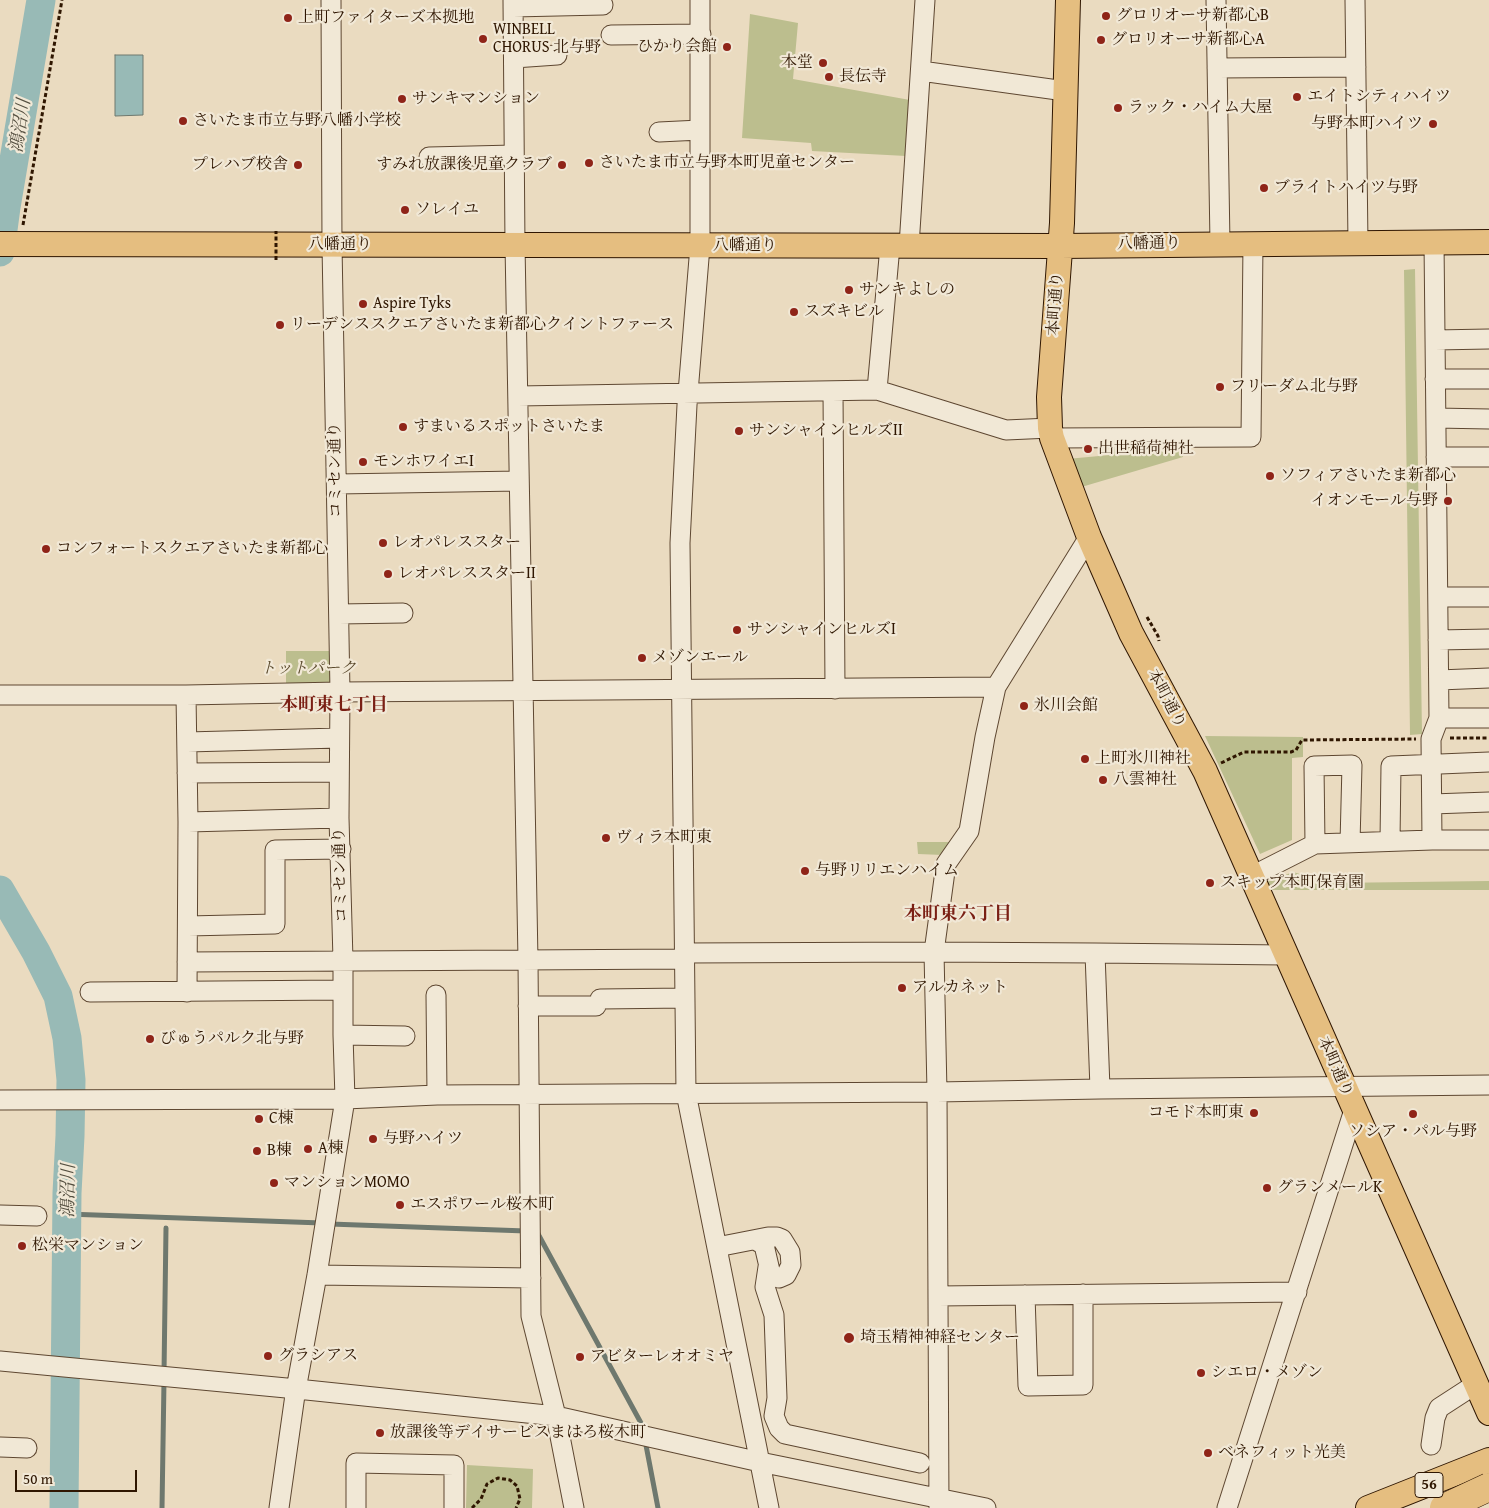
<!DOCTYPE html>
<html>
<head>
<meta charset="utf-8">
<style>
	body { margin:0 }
	#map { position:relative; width:1489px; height:1508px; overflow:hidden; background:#eadbc0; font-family:"Gentium Book Plus",serif }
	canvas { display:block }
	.scale { position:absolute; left:15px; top:1470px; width:122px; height:22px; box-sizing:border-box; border:2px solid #2f1601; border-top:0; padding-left:6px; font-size:15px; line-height:18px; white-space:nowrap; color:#2f1601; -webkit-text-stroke:4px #f1e8d6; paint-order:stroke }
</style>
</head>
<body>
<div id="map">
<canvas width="1489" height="1508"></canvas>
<div class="scale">50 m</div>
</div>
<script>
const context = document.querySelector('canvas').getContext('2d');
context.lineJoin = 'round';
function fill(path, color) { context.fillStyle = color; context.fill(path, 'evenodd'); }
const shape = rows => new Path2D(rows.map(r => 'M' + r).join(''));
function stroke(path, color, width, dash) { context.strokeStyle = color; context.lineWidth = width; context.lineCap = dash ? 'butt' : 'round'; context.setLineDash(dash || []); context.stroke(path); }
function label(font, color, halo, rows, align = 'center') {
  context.font = font + ' "Gentium Book Plus","Noto Serif JP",serif'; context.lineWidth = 4.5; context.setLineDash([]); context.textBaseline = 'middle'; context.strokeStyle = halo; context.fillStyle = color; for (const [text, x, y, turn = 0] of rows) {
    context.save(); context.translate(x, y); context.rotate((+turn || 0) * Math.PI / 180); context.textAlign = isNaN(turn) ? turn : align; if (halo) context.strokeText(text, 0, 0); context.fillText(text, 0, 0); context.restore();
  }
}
fill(shape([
	[750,14,798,23,793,79,910,100,906,156,812,151,811,143,742,138],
	[1415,269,1422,734,1410,735,1404,270],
	[1182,440,1183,457,1078,488,1067,459,1110,455,1110,441],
	[286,651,330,651,330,687,286,687],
	[1205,736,1303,737,1303,757,1292,758,1292,840,1260,854],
	[917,842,950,842,943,855,918,854],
	[1293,872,1331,883,1489,881,1489,890,1271,890,1267,882],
	[467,1465,533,1469,532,1508,466,1508]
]), '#bcbe8e');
const water = shape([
	[115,55,143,55,143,115,115,116,115,55]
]);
fill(water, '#98bab6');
stroke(water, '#6e786e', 1);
stroke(shape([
	[67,1214,322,1223],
	[330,1224,526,1231],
	[537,1232,641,1423,643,1432],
	[164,1373,166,1228],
	[645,1440,658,1508],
	[162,1508,164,1381]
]), '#6e786e', 5);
stroke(shape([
	[0,252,6,207,41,0],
	[0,890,36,952,58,996,67,1038,71,1080,70,1136,67,1193,64,1508]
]), '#98bab6', 29);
const minor = shape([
	[513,0,515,245,528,960,531,1316,556,1416,574,1508],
	[700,0,700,246,687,405,680,543,686,1093,769,1508],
	[1216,0,1220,243],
	[1355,0,1358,243],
	[513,7,603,5],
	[611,35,701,34],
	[514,58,557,55],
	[1217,68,1356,67],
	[921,71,1065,91],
	[659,132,700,130],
	[429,157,514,155],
	[909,246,925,0],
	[1435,340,1489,339],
	[1435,379,1489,379],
	[877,390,890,246],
	[833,391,835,689],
	[518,396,877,390,1006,430,1050,428],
	[1436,418,1489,419],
	[1052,438,1251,437,1253,243],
	[1436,457,1489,457],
	[337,484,519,481],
	[1438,597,1489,597],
	[339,614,403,613],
	[1438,640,1489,639],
	[1439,680,1489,678],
	[0,695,186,695,340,692,996,687],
	[186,695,188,822,187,992],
	[1439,718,1489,718],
	[187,742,339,738],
	[187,773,339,772],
	[1432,804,1489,802],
	[188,822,339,818],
	[1432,840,1489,840],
	[1390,841,1391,766,1489,762],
	[1315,844,1314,766,1352,765,1350,843],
	[1252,876,1315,844,1432,840,1431,739,1439,718,1434,242],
	[188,926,275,924,275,850,341,849],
	[685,953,934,952,1095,953,1100,1089],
	[1095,953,1285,955],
	[187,962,685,959],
	[90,992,343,990],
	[436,995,437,1095],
	[600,999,685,998],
	[528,1006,596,1006],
	[343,1035,405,1036],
	[0,1100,345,1099,437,1095,937,1092,1100,1089,1489,1085],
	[0,1215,37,1216],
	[717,1247,768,1237,777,1237,782,1239,790,1252,791,1265,786,1275,779,1278,771,1275,764,1245,755,1240],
	[768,1267,765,1287,774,1315,777,1398,774,1416,779,1428,785,1434,920,1463],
	[317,1275,531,1278],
	[1025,1295,1028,1386,1083,1385,1083,1294],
	[938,1296,1297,1292],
	[0,1361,297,1389,556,1416,760,1462,986,1508],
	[1431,1445,1435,1418,1439,1408,1476,1384],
	[0,1447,27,1448],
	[279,1508,295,1395,317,1275,345,1099,343,1035,343,960,339,818,340,692,332,245,331,0],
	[356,1508,356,1463,454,1465,454,1508],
	[939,1508,937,1092,934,952,946,864,969,831,985,737,996,687,1089,537],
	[1227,1508,1354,1110]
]);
const major = shape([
	[1068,0,1062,223,1049,397,1050,428,1052,438,1089,537,1131,633,1205,771,1489,1413],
	[0,244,1060,246,1489,242],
	[1368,1508,1489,1460]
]);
stroke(minor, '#5e4731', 21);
stroke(major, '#2f1601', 26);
stroke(shape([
	[23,225,62,0],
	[1147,617,1158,636,1159,641],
	[1450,738,1489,738],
	[1221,763,1244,752,1291,752,1296,750,1302,740,1416,739],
	[472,1508,481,1499,487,1484,498,1478,510,1480,517,1486,520,1499,516,1508]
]), '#2f1601', 3, [4, 2.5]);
stroke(minor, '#f1e8d6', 19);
stroke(major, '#e5be80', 24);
const highwayBridge = shape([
	[1444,1508,1489,1487]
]);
stroke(highwayBridge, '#2f1601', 29, []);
stroke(shape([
	[276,260,276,231]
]), '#2f1601', 3, [4, 2.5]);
stroke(highwayBridge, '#e5be80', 28);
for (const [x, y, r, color] of [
	[1106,16,5,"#8f2418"],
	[288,18,5,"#8f2418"],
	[483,39,5,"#8f2418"],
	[1101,40,5,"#8f2418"],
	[727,47,5,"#8f2418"],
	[823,63,5,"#8f2418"],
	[829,77,5,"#8f2418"],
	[1297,97,5,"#8f2418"],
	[402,99,5,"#8f2418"],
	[1118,108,5,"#8f2418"],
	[183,121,5,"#8f2418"],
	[1433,124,5,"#8f2418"],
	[589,163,5,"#8f2418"],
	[298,165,5,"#8f2418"],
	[562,165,5,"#8f2418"],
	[1264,188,5,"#8f2418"],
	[405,210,5,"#8f2418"],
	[849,290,5,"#8f2418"],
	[363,304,5,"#8f2418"],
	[794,312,5,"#8f2418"],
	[280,325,5,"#8f2418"],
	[1220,387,5,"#8f2418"],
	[403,427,5,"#8f2418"],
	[739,431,5,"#8f2418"],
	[1088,449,5,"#8f2418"],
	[363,462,5,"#8f2418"],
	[1270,476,5,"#8f2418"],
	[1448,501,5,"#8f2418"],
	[383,543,5,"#8f2418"],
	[46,549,5,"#8f2418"],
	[388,574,5,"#8f2418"],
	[737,630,5,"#8f2418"],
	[642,658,5,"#8f2418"],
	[1024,706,5,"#8f2418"],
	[1085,759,5,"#8f2418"],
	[1103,780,5,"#8f2418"],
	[606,838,5,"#8f2418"],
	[805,871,5,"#8f2418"],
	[1210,883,5,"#8f2418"],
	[902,988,5,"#8f2418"],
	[150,1039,5,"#8f2418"],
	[1254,1113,5,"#8f2418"],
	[1413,1114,5,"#8f2418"],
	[259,1119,5,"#8f2418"],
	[373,1139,5,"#8f2418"],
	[308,1149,5,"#8f2418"],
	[257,1151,5,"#8f2418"],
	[274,1183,5,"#8f2418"],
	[1267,1188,5,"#8f2418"],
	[400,1205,5,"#8f2418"],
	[22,1246,5,"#8f2418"],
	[849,1338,6,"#8f2418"],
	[268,1356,5,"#8f2418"],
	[580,1357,5,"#8f2418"],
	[1201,1373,5,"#8f2418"],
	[380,1433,5,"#8f2418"],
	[1208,1453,5,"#8f2418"]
]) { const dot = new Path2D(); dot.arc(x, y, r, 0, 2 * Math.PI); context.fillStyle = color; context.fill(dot); stroke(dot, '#f1e8d6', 2); }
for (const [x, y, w] of [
	[1429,1485,28]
]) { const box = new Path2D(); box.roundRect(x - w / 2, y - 12.5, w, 25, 4); context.fillStyle = '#f1e8d6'; context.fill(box); stroke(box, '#2f1601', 1); }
label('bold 15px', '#2f1601', null, [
	["56",1429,1485]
]);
label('16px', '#2f1601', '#f1e8d6', [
	["グロリオーサ新都心B",1116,16],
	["上町ファイターズ本拠地",298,18],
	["WINBELL",493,30],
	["CHORUS 北与野",493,48],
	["グロリオーサ新都心A",1111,40],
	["ひかり会館",717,47,"right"],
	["本堂",813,63,"right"],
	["長伝寺",839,77],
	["エイトシティハイツ",1307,97],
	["サンキマンション",412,99],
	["ラック・ハイム大屋",1128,108],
	["さいたま市立与野八幡小学校",193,121],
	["与野本町ハイツ",1423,124,"right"],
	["さいたま市立与野本町児童センター",599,163],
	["プレハブ校舎",288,165,"right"],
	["すみれ放課後児童クラブ",552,165,"right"],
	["ブライトハイツ与野",1274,188],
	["ソレイユ",415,210],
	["サンキよしの",859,290],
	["Aspire Tyks",373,304],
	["スズキビル",804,312],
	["リーデンススクエアさいたま新都心クイントファース",290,325],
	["フリーダム北与野",1230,387],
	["すまいるスポットさいたま",413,427],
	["サンシャインヒルズⅡ",749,431],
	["出世稲荷神社",1098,449],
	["モンホワイエⅠ",373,462],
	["ソフィアさいたま新都心",1280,476],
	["イオンモール与野",1438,501,"right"],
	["レオパレススター",393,543],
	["コンフォートスクエアさいたま新都心",56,549],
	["レオパレススターⅡ",398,574],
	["サンシャインヒルズⅠ",747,630],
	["メゾンエール",652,658],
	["氷川会館",1034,706],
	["上町氷川神社",1095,759],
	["八雲神社",1113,780],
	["ヴィラ本町東",616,838],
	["与野リリエンハイム",815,871],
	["スキップ本町保育園",1220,883],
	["アルカネット",912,988],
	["びゅうパルク北与野",160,1039],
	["コモド本町東",1244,1113,"right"],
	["C棟",269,1119],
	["ソシア・パル与野",1413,1132,"center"],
	["与野ハイツ",383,1139],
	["A棟",318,1149],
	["B棟",267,1151],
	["マンションMOMO",284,1183],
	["グランメールK",1277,1188],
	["エスポワール桜木町",410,1205],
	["松栄マンション",32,1246],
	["埼玉精神神経センター",860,1338],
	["グラシアス",278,1356],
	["アビターレオオミヤ",590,1357],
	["シエロ・メゾン",1211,1373],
	["放課後等デイサービスまはろ桜木町",390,1433],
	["ベネフィット光美",1218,1453]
], 'left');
label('16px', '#2f1601', '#f1e8d6', [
	["八幡通り",1149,244,-1],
	["八幡通り",340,245],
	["八幡通り",745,246],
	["本町通り",1056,304,-86],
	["コミセン通り",336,470,-91],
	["本町通り",1166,699,62],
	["コミセン通り",341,875,-92],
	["本町通り",1335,1067,66]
]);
label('italic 16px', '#59482b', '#f1e8d6', [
	["トットパーク",308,669]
]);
label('italic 18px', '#544f40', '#f1e8d6', [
	["鴻沼川",21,126,-81],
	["鴻沼川",69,1191,-89]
]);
label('bold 18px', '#7a1f14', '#f1e8d6', [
	["本町東七丁目",334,705],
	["本町東六丁目",958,914]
]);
</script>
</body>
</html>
